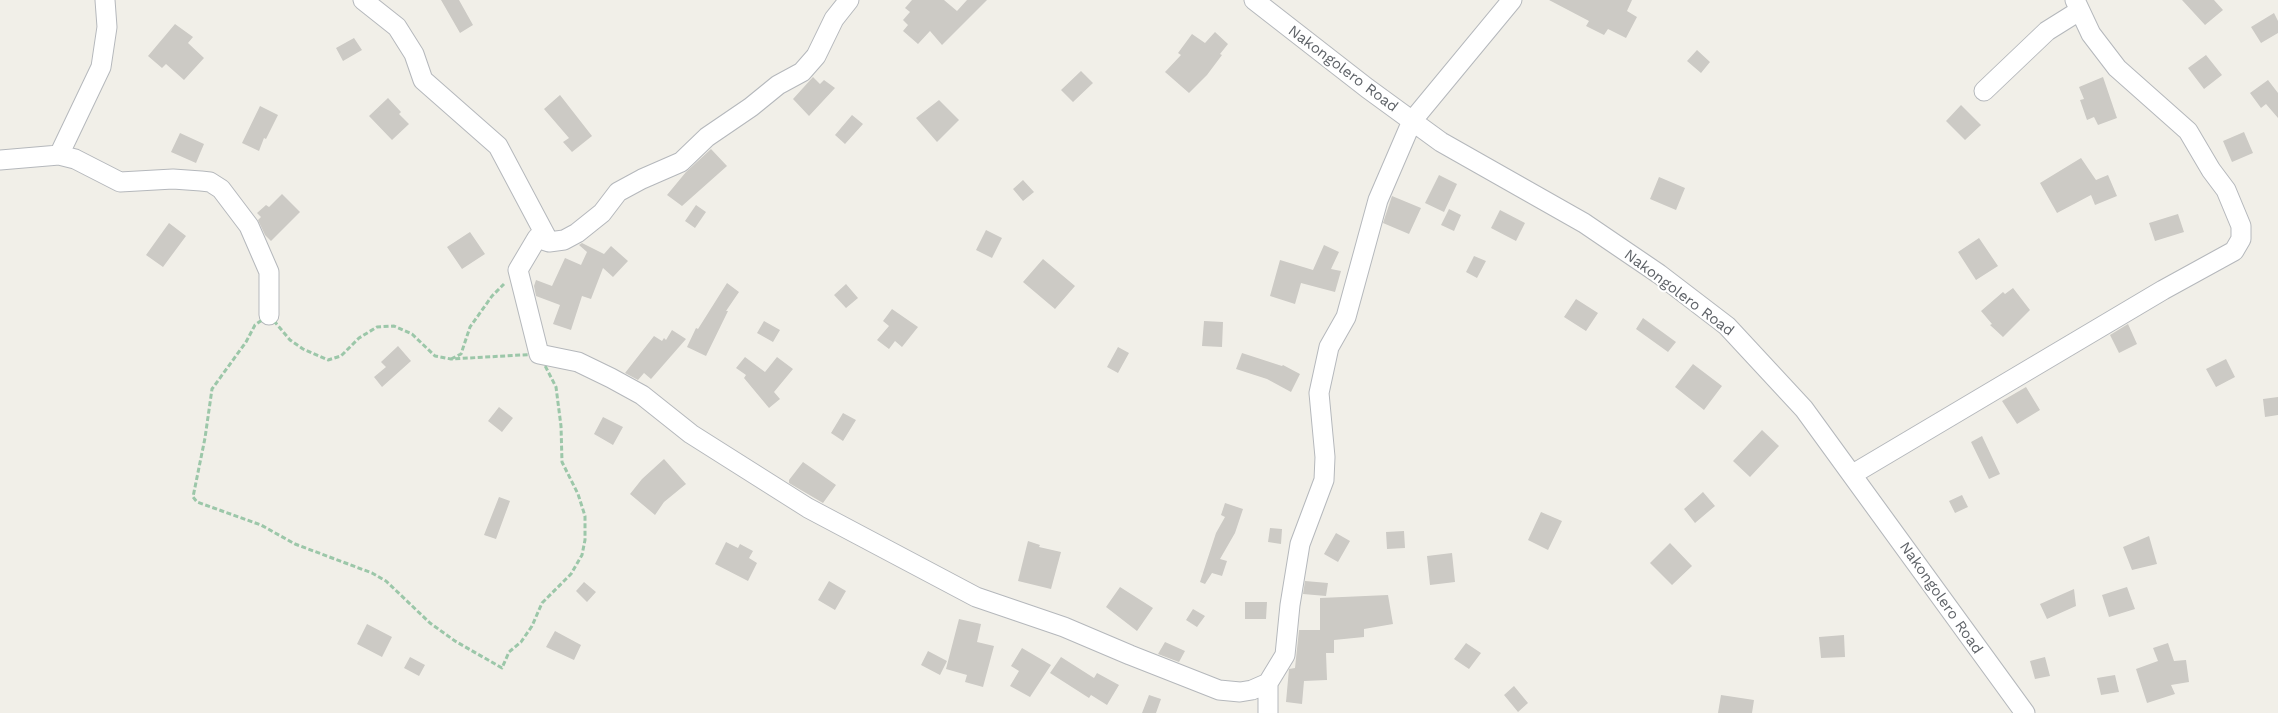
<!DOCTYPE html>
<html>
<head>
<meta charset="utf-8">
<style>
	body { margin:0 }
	canvas { display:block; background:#f1efe8 }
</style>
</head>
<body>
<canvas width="2278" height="713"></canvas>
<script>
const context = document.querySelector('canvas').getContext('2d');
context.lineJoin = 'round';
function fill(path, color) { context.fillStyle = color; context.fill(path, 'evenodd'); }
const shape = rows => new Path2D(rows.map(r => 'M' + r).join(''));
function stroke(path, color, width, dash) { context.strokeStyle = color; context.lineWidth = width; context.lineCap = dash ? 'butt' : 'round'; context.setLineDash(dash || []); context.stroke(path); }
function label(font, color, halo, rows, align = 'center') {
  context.font = font + ' "Work Sans",sans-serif'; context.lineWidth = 4; context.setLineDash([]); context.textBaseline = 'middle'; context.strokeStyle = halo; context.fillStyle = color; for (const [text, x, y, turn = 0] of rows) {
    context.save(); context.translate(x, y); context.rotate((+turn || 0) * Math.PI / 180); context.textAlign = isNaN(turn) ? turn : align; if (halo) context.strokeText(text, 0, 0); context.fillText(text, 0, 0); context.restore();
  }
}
fill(shape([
	[441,0,459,0,473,25,460,33],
	[912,0,944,0,957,11,967,0,987,0,942,45,930,31,918,44,903,31,908,25,903,20,910,12,905,8],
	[1549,0,1632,0,1627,11,1637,17,1626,38,1608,29,1604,35,1586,26,1589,21],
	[2182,0,2214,0,2223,10,2205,25],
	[2274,13,2278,21,2278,33,2261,43,2251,27],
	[175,24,193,37,188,43,204,58,184,80,166,64,162,68,148,56],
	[1215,32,1228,44,1220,54,1222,55,1207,75,1189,93,1165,72,1181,55,1178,53,1192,34,1205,43],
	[354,38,362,50,343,61,336,48],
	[1697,50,1710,62,1701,73,1687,61],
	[2206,55,2222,75,2204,89,2188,68],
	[1081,71,1093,83,1073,102,1061,90],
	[813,77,820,84,824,80,835,88,809,116,793,99],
	[2103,77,2117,118,2098,125,2094,117,2087,120,2080,100,2084,99,2079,87],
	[2268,80,2278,93,2278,118,2266,104,2261,108,2250,93],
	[560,95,592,136,572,152,563,142,569,138,544,109],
	[388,98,401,112,399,114,409,124,392,140,369,116],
	[939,100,959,120,937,142,916,118],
	[1961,105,1981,125,1965,140,1946,121],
	[260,106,278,115,266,139,264,138,259,151,242,143],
	[852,115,863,124,845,144,835,135],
	[2244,132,2253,153,2232,162,2223,141],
	[180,133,204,144,196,163,171,152],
	[711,149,727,166,682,206,667,195,686,172],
	[2081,158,2096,180,2108,175,2117,196,2095,205,2091,195,2057,213,2040,183],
	[1439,175,1457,184,1444,212,1425,203],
	[1659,177,1685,188,1676,210,1650,199],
	[1023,180,1034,192,1023,201,1013,189],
	[282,194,300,212,271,241,265,235,258,220,261,217,257,213,266,205,269,207],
	[1392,196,1421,208,1409,234,1383,223],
	[696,205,706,212,695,228,685,221],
	[1449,209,1461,215,1454,231,1441,225],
	[1500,210,1525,223,1516,241,1491,228],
	[2178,214,2184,232,2155,241,2149,223],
	[169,223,186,236,163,267,146,255],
	[986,230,1002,238,992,258,976,250],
	[470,232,485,254,462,269,447,247],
	[1979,238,1998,266,1976,280,1958,252],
	[582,243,604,254,611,246,628,261,613,277,603,268,591,299,582,296,571,330,553,324,560,305,536,296,534,286,536,280,552,286,565,258,581,265,587,252,579,245],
	[1324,245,1339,252,1331,269,1341,271,1335,292,1301,283,1295,304,1270,296,1280,260,1313,270],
	[1474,256,1486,261,1477,278,1466,272],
	[1043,259,1075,286,1055,309,1023,282],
	[727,283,739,292,726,311,728,311,706,356,687,347,696,328,698,329],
	[846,284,858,298,846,308,834,295],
	[2013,288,2030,310,2003,337,1990,325,1992,324,1981,311,2003,292,2005,294],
	[1576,299,1598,313,1586,331,1564,317],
	[892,309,918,327,902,347,895,341,889,349,877,340,889,326,883,321],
	[1643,318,1676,342,1668,352,1636,329],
	[764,321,780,330,773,342,757,333],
	[1204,321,1223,322,1222,347,1202,346],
	[2128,324,2137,344,2119,353,2110,335],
	[672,330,686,339,651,379,644,373,638,380,625,373,654,336,662,341,664,338,666,340],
	[398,346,411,361,382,387,374,377,386,367,381,362],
	[1118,347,1129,353,1118,373,1107,367],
	[1242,353,1282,366,1283,365,1300,374,1291,392,1267,379,1236,369],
	[745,357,765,372,777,357,793,369,774,392,780,399,769,408,744,378,746,375,736,368],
	[2226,359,2235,377,2216,387,2206,369],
	[1693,364,1722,386,1704,410,1675,387],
	[2026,387,2040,410,2017,424,2002,401],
	[2278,397,2278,415,2265,417,2263,399],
	[499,407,513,418,502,432,488,421],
	[843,413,856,420,843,441,831,433],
	[603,417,623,427,613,445,594,434],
	[1762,430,1779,446,1750,477,1733,461],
	[1982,436,2000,474,1989,479,1971,442],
	[664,459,686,484,664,502,655,515,630,494,642,479],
	[803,462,836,485,823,503,789,483,789,480],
	[1703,492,1715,506,1695,523,1684,509],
	[1962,495,1968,507,1955,513,1949,501],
	[499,497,510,501,496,539,484,535],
	[1225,503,1243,509,1235,533,1220,559,1227,561,1222,576,1212,573,1205,584,1200,582,1216,533,1225,517,1221,515],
	[1541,512,1562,521,1548,550,1528,540],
	[1270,528,1282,529,1281,544,1268,542],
	[1404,531,1405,548,1387,549,1386,532],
	[1336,533,1350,541,1338,562,1324,554],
	[2149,536,2157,564,2132,570,2123,547],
	[1028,541,1040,545,1039,547,1061,552,1051,589,1018,581],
	[726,542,738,548,740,544,753,551,749,558,757,563,748,581,715,564],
	[1670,543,1692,566,1672,585,1650,563],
	[1452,553,1455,582,1430,585,1427,556],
	[829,581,846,591,835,610,818,600],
	[1305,581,1328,583,1326,596,1303,594],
	[584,582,596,592,587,602,576,591],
	[1120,587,1153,608,1137,631,1106,607],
	[2127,587,2135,609,2109,617,2102,595],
	[2074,589,2076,606,2047,619,2040,604],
	[1388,595,1393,624,1364,629,1364,637,1334,640,1334,653,1326,653,1327,680,1304,681,1302,704,1286,702,1289,669,1295,668,1299,630,1320,630,1320,598],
	[1245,602,1267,602,1266,619,1245,619],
	[1193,609,1205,616,1197,627,1186,620],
	[959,619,981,624,977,642,994,646,983,687,965,682,967,675,946,669],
	[367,624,392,637,382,657,357,644],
	[555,631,581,645,574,660,546,647],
	[1844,635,1845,657,1821,658,1819,637],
	[1165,642,1185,651,1179,662,1158,654],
	[1466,643,1481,653,1469,669,1454,659],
	[2168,643,2174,661,2186,660,2189,682,2171,685,2175,694,2147,703,2136,669,2158,661,2153,648],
	[1022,648,1051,665,1030,697,1010,686,1019,671,1011,666],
	[928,651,947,661,940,675,921,665],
	[410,657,425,665,419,676,404,668],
	[1061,657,1094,678,1097,673,1119,685,1107,705,1091,695,1089,698,1050,673],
	[2045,657,2050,676,2035,679,2030,661],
	[2115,675,2119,692,2101,695,2097,678],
	[1514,686,1528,703,1518,712,1504,695],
	[1149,695,1161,699,1156,713,1142,713],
	[1721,695,1754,700,1752,713,1718,713]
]), '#cccac5');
const minor = shape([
	[363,0,397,27,414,54,423,80,498,146,549,242],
	[849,0,834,19,816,56,802,72,778,85,751,107,707,137,681,162,642,179,618,192,602,213,577,233,564,240,549,242,537,238,518,270,539,354,578,362,611,378,642,395,691,434,808,508,976,597,1064,627,1130,655,1219,690,1240,692,1252,690,1268,683,1285,655,1290,605,1300,544,1324,480,1325,457,1319,393,1329,347,1346,317,1378,200,1412,121,1512,0],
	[1254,0,1367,88,1441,142,1584,223,1659,274,1727,326,1804,409,2025,713],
	[1984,91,2047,31,2079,11],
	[59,155,75,159,120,182,173,179,201,181,210,182,221,189,249,226,269,272,269,315],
	[0,160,59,155,101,67,107,27,105,0],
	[1853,474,2163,290,2234,251,2241,239,2241,226,2226,190,2211,170,2188,131,2117,68,2091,34,2075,0],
	[1268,683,1268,713]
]);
stroke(minor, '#b5b8bc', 21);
stroke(shape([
	[269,315,290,340,303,349,328,360,341,356,359,338,377,327,394,326,412,334,435,356,451,359,539,354,556,387,561,426,562,462,578,494,585,516,585,540,582,555,571,574,542,603,532,626,521,642,509,652,502,668,455,641,430,623,386,581,372,573,295,544,261,525,197,502,193,497,205,438,212,389,246,342,255,325,269,315],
	[451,359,461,354,470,327,492,296,504,284]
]), '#9cc7a9', 3, [5, 2.5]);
stroke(minor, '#fff', 19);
label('15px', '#5f6368', '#fff', [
	["Nakongolero Road",1343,69,37],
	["Nakongolero Road",1679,293,37],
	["Nakongolero Road",1941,598,55]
]);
</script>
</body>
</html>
